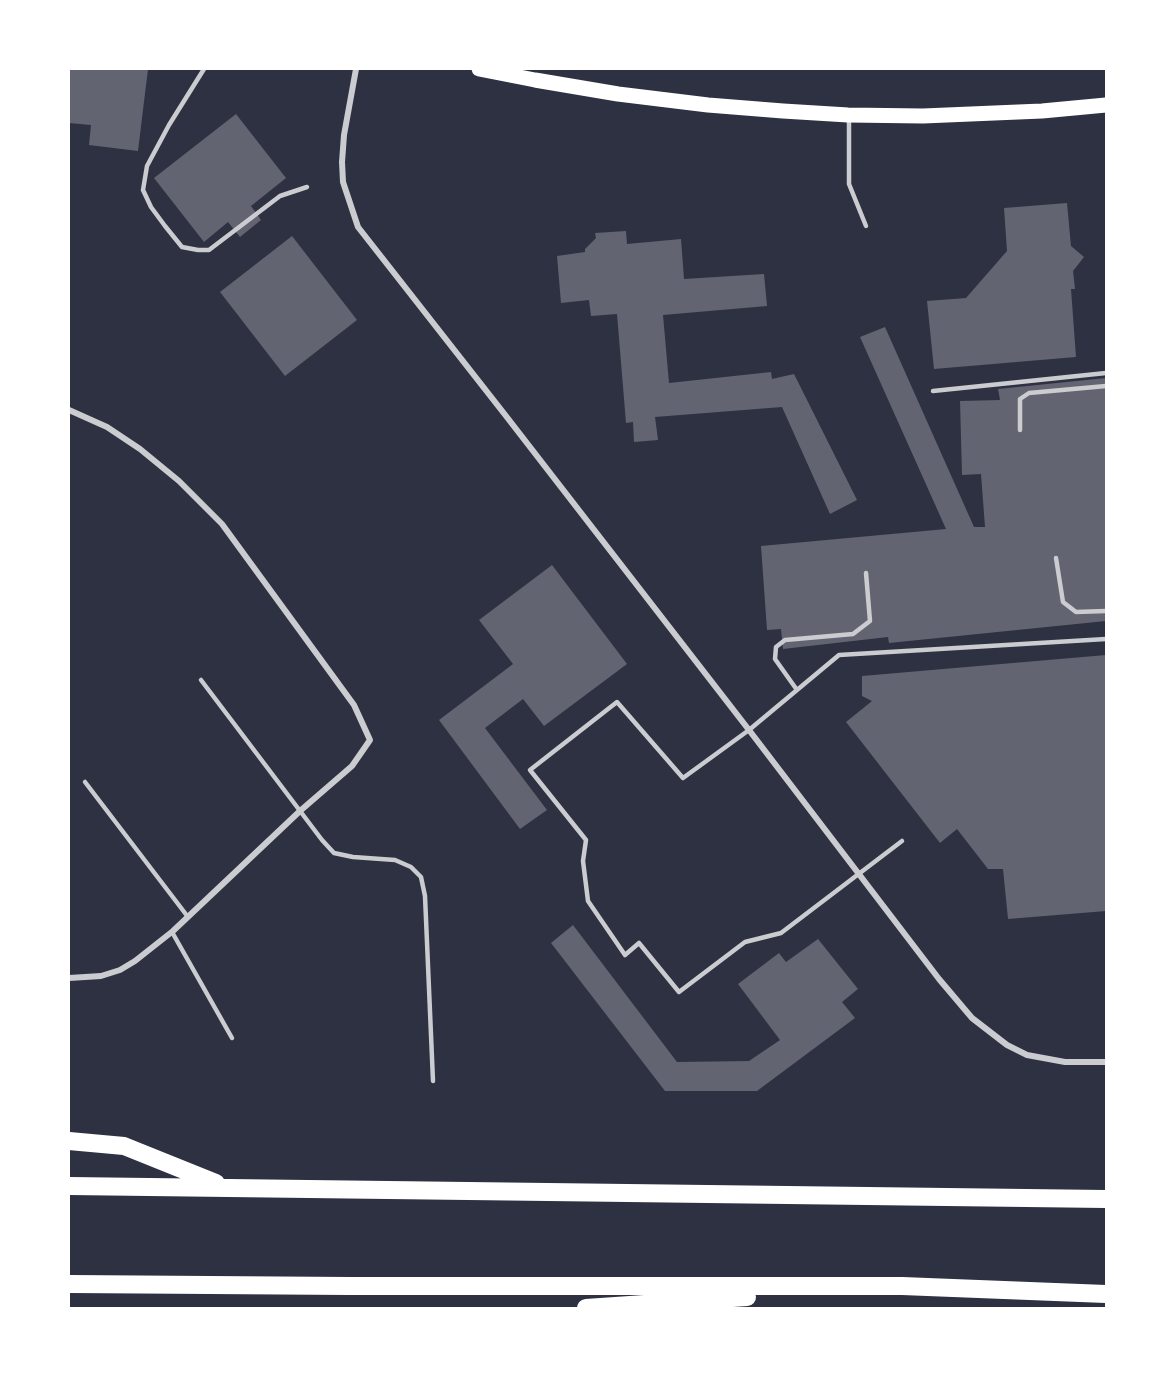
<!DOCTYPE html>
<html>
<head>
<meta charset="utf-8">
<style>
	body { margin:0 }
	#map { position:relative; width:1175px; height:1377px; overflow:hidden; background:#2d3142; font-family:Arial,sans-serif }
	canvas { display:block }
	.frame { position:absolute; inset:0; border:70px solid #fff; pointer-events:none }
</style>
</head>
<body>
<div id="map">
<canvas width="1175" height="1377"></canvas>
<div class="frame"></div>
</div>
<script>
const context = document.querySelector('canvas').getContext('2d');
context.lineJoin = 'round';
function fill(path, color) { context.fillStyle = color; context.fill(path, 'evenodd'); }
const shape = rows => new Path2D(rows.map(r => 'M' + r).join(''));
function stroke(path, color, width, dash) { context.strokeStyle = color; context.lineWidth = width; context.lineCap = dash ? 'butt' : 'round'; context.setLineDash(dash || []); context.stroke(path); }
fill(shape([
	[69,69,148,69,138,151,89,145,91,125,69,123],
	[236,114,286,178,251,206,261,220,240,237,228,222,204,242,154,178],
	[1067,203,1071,246,1084,257,1073,271,1075,289,1071,289,1076,357,934,369,927,301,966,298,1007,251,1004,208],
	[626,231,627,244,681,239,684,279,764,274,767,306,663,315,669,383,771,372,772,379,794,374,857,500,830,514,782,407,655,417,658,440,634,442,633,422,626,423,617,314,591,316,589,300,561,303,557,256,585,252,585,249,596,238,595,233],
	[292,236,357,320,285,376,220,292],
	[885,327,974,527,985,527,981,474,962,475,960,401,1000,400,998,389,1106,378,1106,621,889,643,888,637,783,649,781,629,767,630,761,546,946,529,860,337],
	[552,565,627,664,544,726,523,699,485,728,547,810,520,829,439,720,513,664,479,620],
	[1106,655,1106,911,1008,919,1003,869,988,869,957,829,940,843,846,722,872,701,862,696,862,676],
	[573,925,677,1062,749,1061,780,1040,738,984,779,953,786,962,818,939,858,989,842,1002,855,1018,757,1091,665,1091,551,943]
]), '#626471');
stroke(shape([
	[204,69,169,125,147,166,143,190,151,207,165,226,182,247,198,250,209,250,280,196,307,187],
	[849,117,849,184,866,226],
	[933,391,1106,373],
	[1020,430,1020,399,1029,393,1106,386],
	[1056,558,1063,602,1076,612,1106,611],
	[201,680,322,840,334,853,353,857,395,860,411,867,421,877,425,896,433,1081],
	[797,690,775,659,776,647,785,640,853,634,870,621,866,573],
	[85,782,188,917],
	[902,841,781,933,745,942,679,992,639,943,625,955,588,901,583,861,586,840,530,770,617,702,683,778,749,730,839,655,1106,639],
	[172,932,232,1038]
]), '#caccd0', 4.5);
stroke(shape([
	[356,69,344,135,342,162,343,182,358,227,506,416,749,730,939,979,972,1018,1007,1045,1027,1055,1065,1062,1106,1062],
	[69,410,107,427,140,449,179,481,222,524,354,705,370,740,352,766,300,811,173,931,135,961,120,970,101,976,69,978]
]), '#caccd0', 6);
stroke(shape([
	[479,69,535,80,618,94,708,105,783,111,848,115,923,116,1042,111,1106,105]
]), '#fff', 15);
stroke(shape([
	[69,1141,124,1146,216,1183],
	[69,1186,1106,1199],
	[69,1284,350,1286,902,1286,1106,1294],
	[586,1308,747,1297]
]), '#fff', 18);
</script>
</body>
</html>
